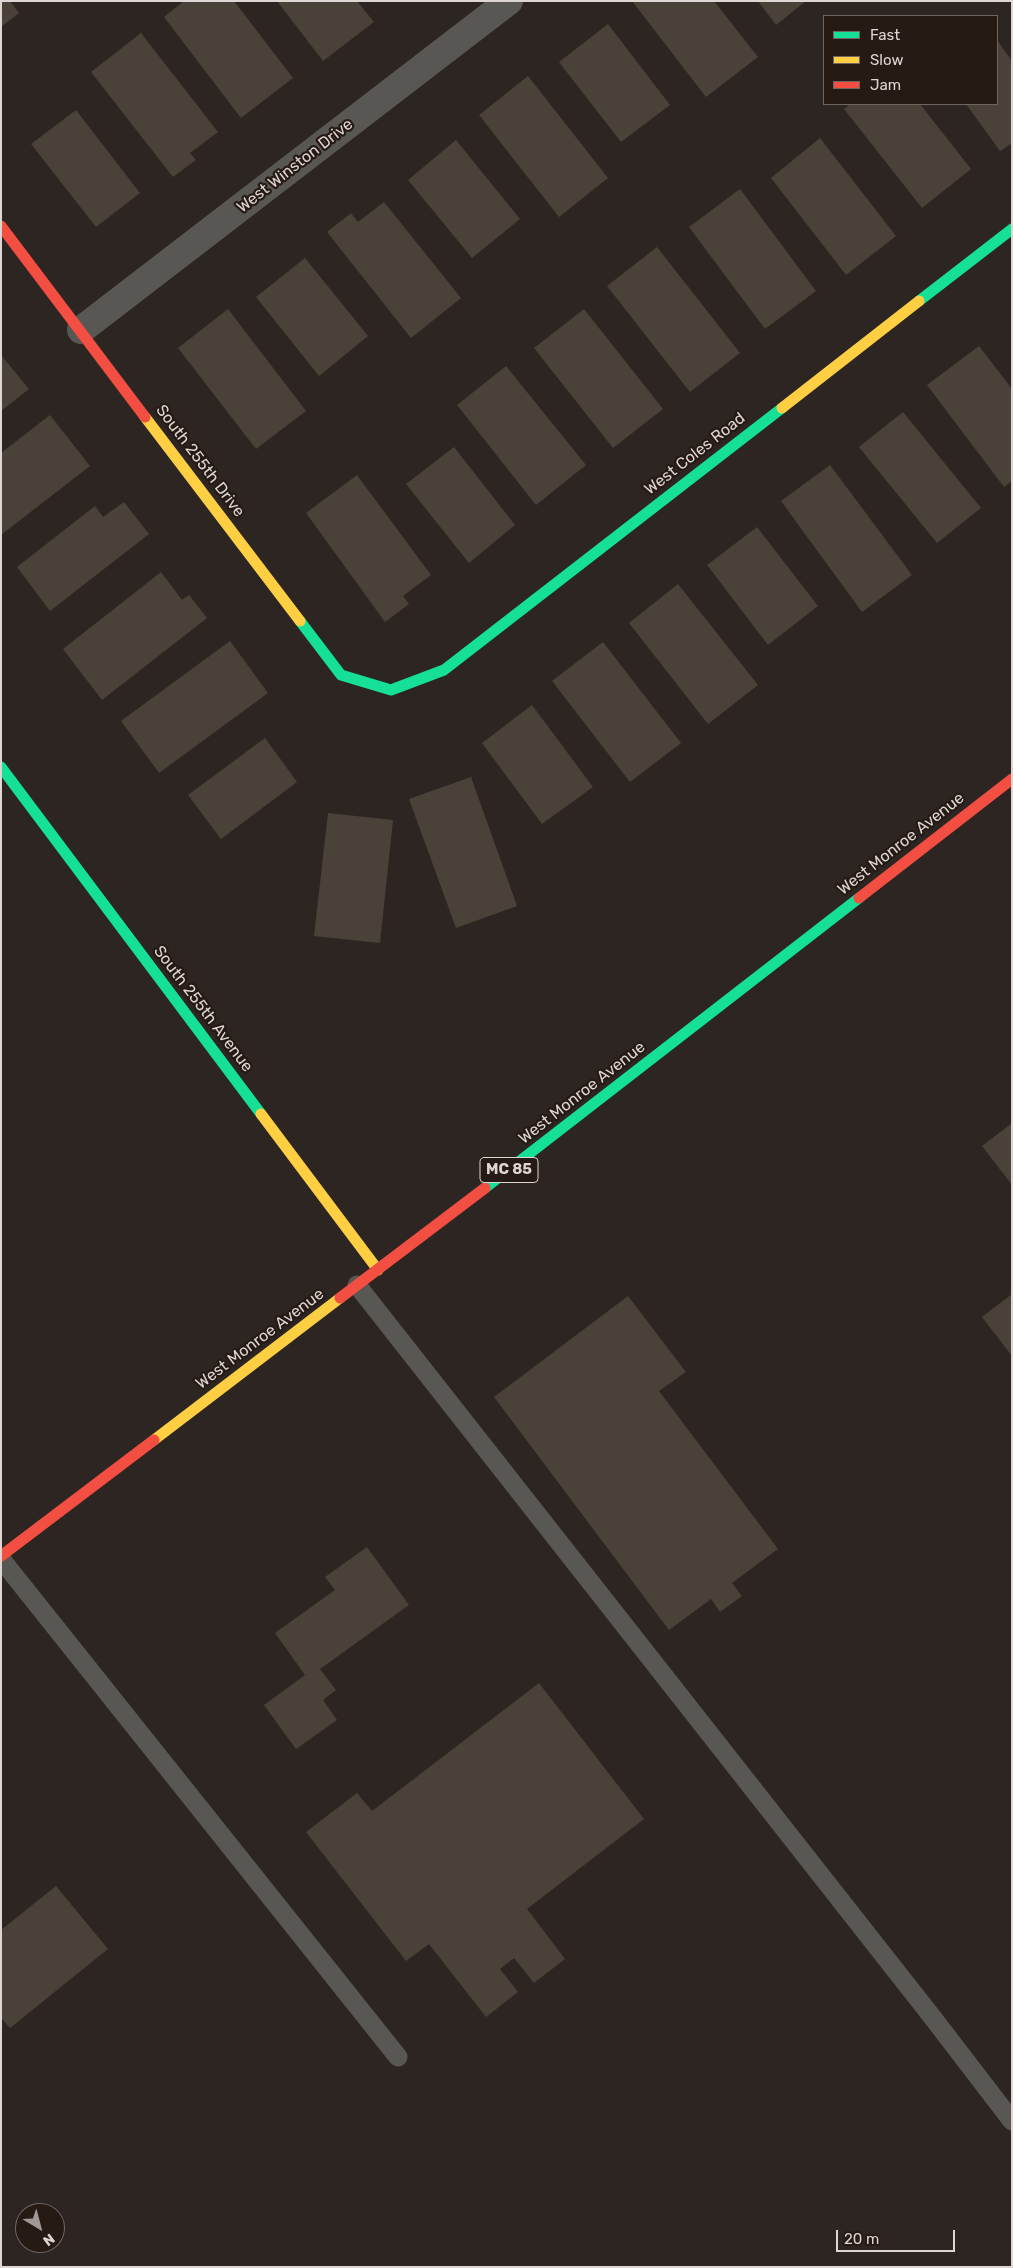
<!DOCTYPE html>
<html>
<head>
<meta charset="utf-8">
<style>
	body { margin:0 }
	#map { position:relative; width:1013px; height:2268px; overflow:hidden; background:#2c2522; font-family:Rubik,sans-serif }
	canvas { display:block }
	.frame { position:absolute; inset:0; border:2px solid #ded6d2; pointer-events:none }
	.legend { position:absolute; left:823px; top:15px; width:175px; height:90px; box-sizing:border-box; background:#261a15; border:1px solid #706561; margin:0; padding:6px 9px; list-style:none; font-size:15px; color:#ded6d2 }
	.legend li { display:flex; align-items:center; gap:10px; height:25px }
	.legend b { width:25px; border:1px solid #706561 }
	.north { position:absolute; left:15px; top:2203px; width:50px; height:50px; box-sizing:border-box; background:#261a15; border:1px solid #706561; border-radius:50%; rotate:143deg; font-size:14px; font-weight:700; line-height:20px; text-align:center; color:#ded6d2 }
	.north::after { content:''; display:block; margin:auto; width:18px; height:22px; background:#a09894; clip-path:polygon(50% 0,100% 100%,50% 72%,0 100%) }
	.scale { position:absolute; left:836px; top:2230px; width:119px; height:22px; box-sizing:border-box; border:2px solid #ded6d2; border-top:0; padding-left:6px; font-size:15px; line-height:18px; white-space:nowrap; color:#ded6d2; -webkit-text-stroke:4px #261a15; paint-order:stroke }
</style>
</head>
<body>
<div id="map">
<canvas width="1013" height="2268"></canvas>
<div class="frame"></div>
<ul class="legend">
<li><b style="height:6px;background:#16e098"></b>Fast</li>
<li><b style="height:6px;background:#ffcf43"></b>Slow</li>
<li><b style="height:6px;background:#f24e42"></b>Jam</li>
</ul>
<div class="north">N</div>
<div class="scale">20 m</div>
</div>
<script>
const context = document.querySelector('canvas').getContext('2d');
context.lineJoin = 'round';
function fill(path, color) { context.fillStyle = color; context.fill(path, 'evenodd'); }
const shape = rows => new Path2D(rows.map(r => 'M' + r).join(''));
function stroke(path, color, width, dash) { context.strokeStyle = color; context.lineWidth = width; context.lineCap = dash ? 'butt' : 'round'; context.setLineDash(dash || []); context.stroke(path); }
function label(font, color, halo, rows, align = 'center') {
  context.font = font + ' Rubik,sans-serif'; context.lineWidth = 4.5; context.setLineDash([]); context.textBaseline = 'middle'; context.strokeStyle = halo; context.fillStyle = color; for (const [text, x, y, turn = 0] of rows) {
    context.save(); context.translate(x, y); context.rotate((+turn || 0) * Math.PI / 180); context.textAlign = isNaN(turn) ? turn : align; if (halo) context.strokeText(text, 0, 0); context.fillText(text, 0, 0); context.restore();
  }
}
fill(shape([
	[1,1,10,1,19,13,1,27],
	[184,1,234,1,293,78,241,118,164,17],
	[277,1,357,1,374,22,323,61],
	[632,1,714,1,758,57,706,97],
	[758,1,806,1,776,25],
	[608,24,670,105,621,142,559,62],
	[141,33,218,132,190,153,196,160,173,177,91,72],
	[997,40,1012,61,1012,143,1000,151,966,104,997,104],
	[528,76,608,178,559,217,479,115],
	[850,104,920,104,971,169,922,208,844,109],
	[76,110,140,193,96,227,31,144],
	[820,138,896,236,846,275,771,178],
	[456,140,520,219,472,258,408,180],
	[740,189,816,291,765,329,689,227],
	[384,202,461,298,411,338,327,232,351,213,358,222],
	[657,247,740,353,690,392,607,286],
	[305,258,368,336,319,376,256,297],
	[228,309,306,411,256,449,178,348],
	[584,309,663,409,613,448,534,348],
	[979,346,1012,389,1012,481,1004,487,927,385],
	[1,355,29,389,1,411],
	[506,366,586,465,536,505,457,405],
	[903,412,981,508,937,543,859,447],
	[50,415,90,466,1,535,1,453],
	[454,447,515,525,469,563,406,484],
	[830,465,912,575,862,612,781,501],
	[357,475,431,575,403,596,409,604,385,622,306,513],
	[124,502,149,534,50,611,17,567,95,506,103,517],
	[757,527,818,606,768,645,707,565],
	[161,572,182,600,189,595,207,618,102,700,63,649],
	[678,584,758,685,708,724,629,623],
	[230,641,268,693,159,773,121,721],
	[603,642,681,743,630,782,552,681],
	[532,705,593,787,542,824,482,743],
	[265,738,297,782,221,839,188,795],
	[471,777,517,906,456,928,409,799],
	[328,813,393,820,380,943,314,936],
	[1012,1123,1012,1185,982,1146],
	[1012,1294,1012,1356,982,1317],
	[628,1296,686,1372,659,1391,778,1549,732,1583,742,1596,720,1612,711,1599,669,1630,494,1397],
	[367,1547,409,1605,320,1669,336,1690,323,1700,337,1720,296,1749,264,1705,305,1675,275,1633,335,1590,325,1577],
	[539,1683,644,1819,527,1909,565,1959,534,1983,514,1958,500,1969,518,1992,486,2017,429,1944,406,1961,306,1832,357,1793,372,1811],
	[56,1886,108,1949,10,2028,1,2018,1,1930]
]), '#4a4239');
stroke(shape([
	[357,1285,933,2018,1012,2121],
	[1,1559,398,2057]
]), '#585754', 19);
stroke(shape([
	[81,330,509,1]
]), '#585754', 28);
stroke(shape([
	[919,301,1012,229],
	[300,621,341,675,391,690,444,670,782,408],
	[1,767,261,1114],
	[485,1188,859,898]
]), '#16e098', 11);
stroke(shape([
	[782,408,919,301],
	[145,417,300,621],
	[261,1114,378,1270],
	[154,1440,340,1298]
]), '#ffcf43', 11);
stroke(shape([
	[1,226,145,417],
	[859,898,1012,779],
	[340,1298,485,1188],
	[1,1556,154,1440]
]), '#f24e42', 11);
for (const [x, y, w] of [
	[509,1170,58]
]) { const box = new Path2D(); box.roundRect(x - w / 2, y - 12.5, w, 25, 4); context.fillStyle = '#261a15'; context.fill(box); stroke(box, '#ded6d2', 1); }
label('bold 15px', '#ded6d2', null, [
	["MC 85",509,1170]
]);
label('16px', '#ded6d2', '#261a15', [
	["West Winston Drive",295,166,-38],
	["West Coles Road",695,454,-38],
	["South 255th Drive",200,461,53],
	["West Monroe Avenue",901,844,-38],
	["South 255th Avenue",203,1009,53],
	["West Monroe Avenue",582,1093,-38],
	["West Monroe Avenue",260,1339,-37]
]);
</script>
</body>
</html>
